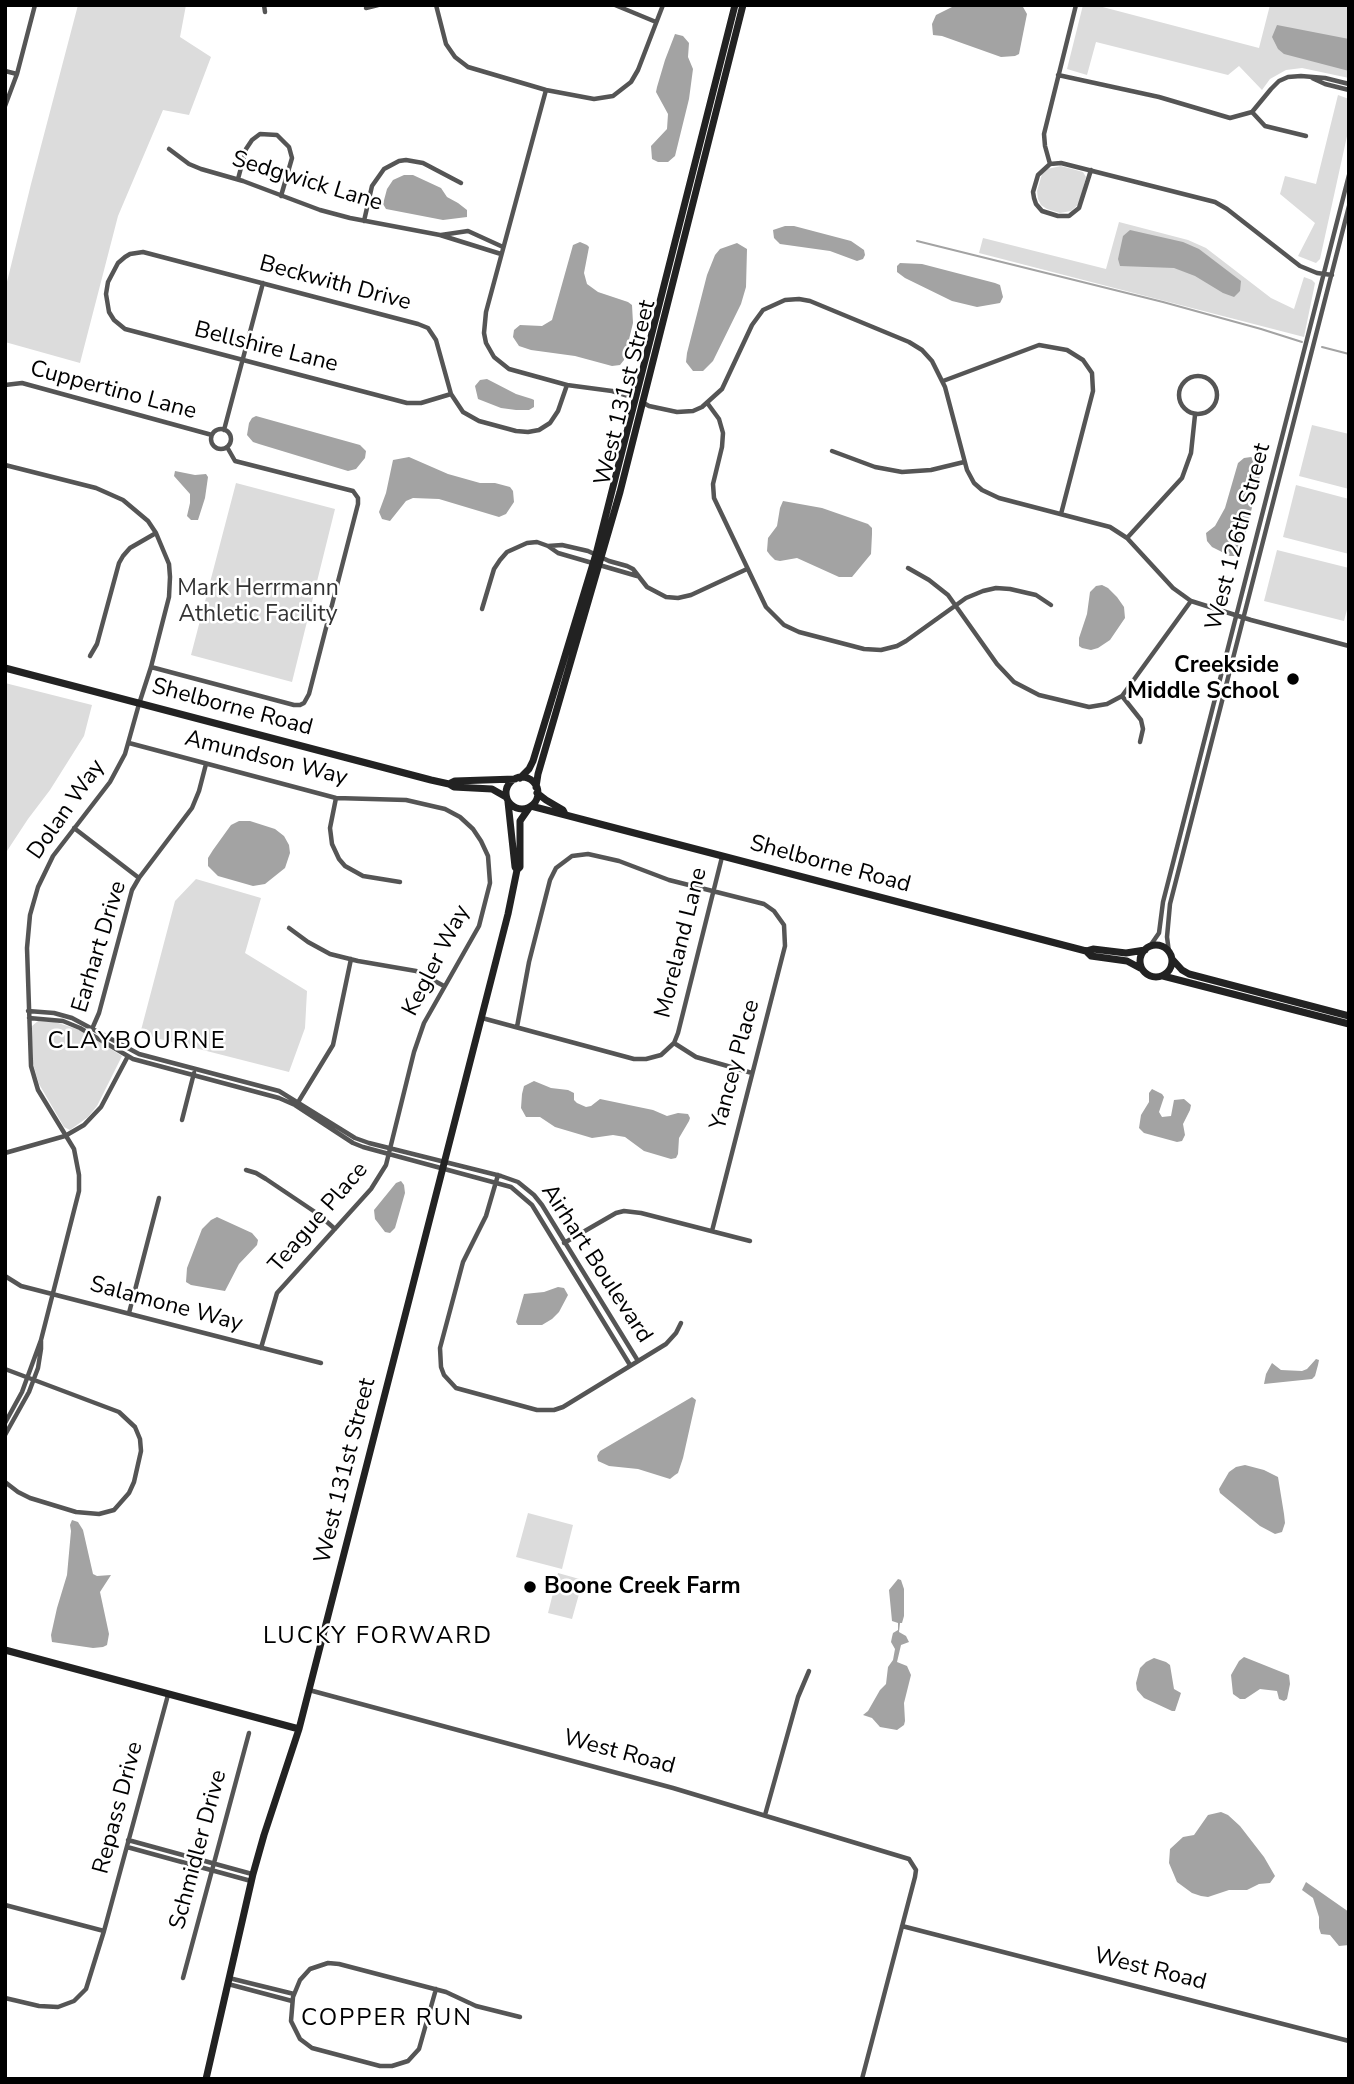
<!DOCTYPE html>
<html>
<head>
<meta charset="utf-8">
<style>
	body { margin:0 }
	#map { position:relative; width:1354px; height:2084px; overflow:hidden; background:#fff; font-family:"Nunito Sans",sans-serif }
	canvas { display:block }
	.frame { position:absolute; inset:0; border:7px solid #000; pointer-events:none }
</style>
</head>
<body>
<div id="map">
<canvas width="1354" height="2084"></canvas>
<div class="frame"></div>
</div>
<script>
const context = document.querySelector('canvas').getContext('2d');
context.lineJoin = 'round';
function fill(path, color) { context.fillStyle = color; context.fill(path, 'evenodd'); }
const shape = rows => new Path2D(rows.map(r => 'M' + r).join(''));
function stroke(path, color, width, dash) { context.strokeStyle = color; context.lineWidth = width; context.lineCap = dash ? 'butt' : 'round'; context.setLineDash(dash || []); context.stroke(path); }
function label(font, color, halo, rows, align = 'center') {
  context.font = font + ' "Nunito Sans",sans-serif'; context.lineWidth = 5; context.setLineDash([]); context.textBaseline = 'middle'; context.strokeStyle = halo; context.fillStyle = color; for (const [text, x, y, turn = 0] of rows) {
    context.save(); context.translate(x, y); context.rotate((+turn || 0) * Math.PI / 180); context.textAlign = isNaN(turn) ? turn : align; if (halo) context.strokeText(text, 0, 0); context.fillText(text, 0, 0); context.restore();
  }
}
fill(shape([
	[78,5,186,5,180,37,211,57,189,115,163,110,118,216,80,363,5,342,5,290,31,184],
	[1083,5,1095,5,1259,48,1270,5,1349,5,1349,78,1302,68,1286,70,1270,79,1262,90,1239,66,1228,75,1096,42,1087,75,1067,69],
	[1338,95,1349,99,1349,127,1320,259,1316,263,1298,256,1315,223,1280,194,1285,176,1316,184],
	[1061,166,1083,172,1086,177,1079,204,1071,211,1060,213,1047,209,1041,205,1038,199,1037,191,1042,174,1047,169],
	[1119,222,1188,240,1206,248,1271,298,1294,309,1304,277,1312,280,1315,283,1313,293,1304,337,979,253,983,238,1106,269],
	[1312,425,1349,434,1349,489,1299,476],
	[236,483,335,509,292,682,191,655],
	[1296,485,1349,499,1349,554,1283,537],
	[1277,550,1349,568,1349,602,1344,621,1264,601],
	[5,683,92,705,84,736,50,790,28,819,5,854],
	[196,879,261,898,245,953,307,991,305,1028,289,1072,140,1034,175,901],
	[38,1021,55,1022,80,1030,122,1056,97,1106,88,1117,70,1130,64,1127,39,1084,33,1064,32,1042,32,1026],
	[528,1513,573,1525,562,1569,516,1557],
	[558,1573,583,1580,572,1619,548,1613]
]), '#dcdcdc');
fill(shape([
	[956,5,1023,7,1027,14,1019,54,1015,56,1001,57,942,36,933,35,932,24,936,15],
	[1277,25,1349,39,1349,71,1284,54,1278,49,1272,37],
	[675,34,683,36,689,43,688,57,693,69,689,99,675,156,668,162,658,162,652,159,651,146,667,129,668,114,656,92,657,87,665,60],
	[404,175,413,175,441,188,447,197,458,203,467,210,467,217,443,220,386,209,383,204,387,189,393,180],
	[785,226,794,226,851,241,864,250,865,255,863,259,857,261,830,251,780,244,774,238,773,230],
	[1130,230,1183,242,1199,249,1241,281,1240,291,1234,297,1223,293,1195,276,1174,268,1120,266,1118,259,1123,236],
	[580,242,587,245,589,247,584,273,587,284,598,292,628,302,632,305,633,323,624,360,620,365,612,366,575,356,531,350,519,346,513,337,514,330,520,325,542,326,552,320,573,245],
	[737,243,747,249,746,287,741,304,713,361,703,371,693,371,686,362,687,353,707,275,715,255,720,249],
	[900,263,922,264,995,283,1000,285,1003,297,1000,303,977,307,952,301,905,278,897,272,897,266],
	[487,379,516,394,532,399,534,400,534,407,529,410,516,410,501,408,478,399,475,386,480,380],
	[256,416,360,445,366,451,365,458,356,469,348,471,259,444,253,442,247,435,249,423,252,418],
	[409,457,448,474,480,483,495,483,510,487,513,491,514,502,506,514,499,517,439,499,413,498,406,501,390,521,382,519,379,512,386,493,393,460],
	[1251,457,1258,463,1260,475,1241,552,1235,556,1230,556,1212,547,1207,541,1206,533,1215,526,1225,508,1238,463,1244,458],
	[175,471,195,475,206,474,208,477,205,498,198,520,191,520,187,516,190,503,190,494,174,476],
	[783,501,822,508,868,524,872,528,872,534,871,554,852,577,839,577,797,558,780,561,775,560,770,555,767,551,768,538,777,526,780,508],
	[1102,585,1108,588,1117,597,1124,607,1125,618,1110,640,1098,648,1091,650,1082,648,1079,646,1079,638,1087,614,1090,592,1096,586],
	[239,821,250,821,275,829,284,836,289,845,290,853,285,868,265,884,253,886,218,876,208,866,208,858,213,850,231,825],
	[534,1081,551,1088,568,1090,574,1093,574,1100,577,1103,586,1107,591,1106,600,1099,653,1110,667,1116,678,1113,688,1114,690,1118,689,1121,679,1138,678,1154,676,1158,671,1159,644,1151,625,1137,613,1135,592,1138,555,1127,540,1117,526,1117,521,1108,522,1094,524,1086],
	[1152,1089,1162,1094,1164,1097,1159,1112,1162,1117,1171,1116,1174,1100,1184,1099,1191,1105,1190,1110,1183,1124,1185,1135,1182,1141,1177,1142,1144,1133,1139,1128,1141,1115,1149,1102,1149,1093],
	[401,1181,404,1185,405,1193,395,1228,390,1233,385,1232,375,1219,374,1210,396,1183],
	[217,1217,252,1233,258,1240,257,1245,239,1264,225,1291,191,1285,186,1282,187,1268,202,1229,211,1220],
	[558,1287,564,1288,568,1295,559,1312,552,1319,542,1325,518,1325,516,1322,524,1294,544,1292],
	[1316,1359,1319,1360,1318,1365,1315,1376,1312,1379,1264,1384,1266,1374,1272,1363,1281,1370,1302,1371,1307,1369],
	[692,1397,696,1400,683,1458,678,1473,675,1475,670,1479,638,1469,609,1466,598,1461,597,1456,600,1451],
	[1245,1465,1264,1470,1278,1477,1284,1514,1285,1523,1282,1532,1275,1534,1260,1526,1220,1493,1219,1489,1229,1472,1236,1467],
	[72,1520,78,1522,83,1530,93,1574,97,1576,111,1575,100,1592,109,1634,107,1645,103,1647,93,1648,52,1642,51,1635,57,1608,67,1575,71,1531,70,1525],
	[898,1579,901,1580,904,1589,904,1616,902,1623,900,1623,899,1632,906,1636,909,1642,901,1645,897,1662,907,1666,911,1675,904,1703,905,1721,904,1725,897,1730,880,1727,872,1718,863,1715,868,1711,880,1690,886,1684,888,1667,893,1660,895,1649,891,1642,892,1637,893,1633,898,1630,898,1623,892,1621,889,1590],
	[1244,1657,1289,1675,1290,1684,1287,1699,1284,1701,1279,1699,1277,1691,1260,1689,1245,1699,1240,1699,1233,1694,1231,1675,1239,1661],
	[1154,1658,1166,1662,1170,1665,1174,1689,1181,1693,1175,1711,1172,1711,1144,1698,1137,1690,1136,1683,1140,1668,1146,1662],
	[1221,1812,1228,1815,1240,1826,1264,1857,1275,1876,1270,1883,1259,1884,1247,1890,1229,1890,1208,1897,1201,1896,1192,1893,1177,1882,1169,1863,1170,1849,1183,1837,1194,1835,1208,1815],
	[1306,1882,1349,1912,1349,1945,1339,1946,1330,1935,1321,1934,1319,1928,1319,1917,1313,1898,1302,1890]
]), '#a3a3a3');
stroke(shape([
	[917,241,1163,302,1261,329,1302,342],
	[1322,347,1349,354]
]), '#a3a3a3', 2);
stroke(shape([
	[264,5,265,12],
	[436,5,446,44,455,57,468,67,546,90,594,99,613,96,631,82,638,70,663,5],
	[615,5,656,22],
	[366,8,378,5],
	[5,71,17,74],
	[1058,75,1159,97,1230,118,1252,112,1271,89,1279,81,1288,77,1301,76,1325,78,1349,84],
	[1312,78,1325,84,1349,90],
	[546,90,486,312,484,333,486,343,494,357,509,369,567,385,612,391,635,398],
	[5,106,17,74,35,5],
	[1252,112,1265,126,1306,136],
	[169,149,189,164,201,169,243,181,320,210,350,218,440,235,501,254],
	[1050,164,1061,163,1215,202,1227,209,1300,266,1317,273,1332,275],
	[1050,164,1045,146,1044,134,1076,5],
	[1050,164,1038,175,1033,192,1034,198,1036,204,1042,211,1058,216,1069,216,1079,208,1091,170],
	[238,179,246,149,252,140,260,134,277,135,289,147,292,158,281,196],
	[364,221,372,186,384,169,399,161,406,160,423,163,461,183],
	[441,235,468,231,503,247],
	'1179 395a19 19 0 1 1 38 0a19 19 0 1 1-38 0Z',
	[943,381,1039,345,1067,350,1083,360,1092,373,1093,391,1061,514],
	[5,385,22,383,212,435],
	[451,394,421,403,407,403,125,329,114,320,109,312,106,294,108,282,118,263,125,257,130,254,143,252,418,324,428,328,436,340,451,394,463,412,479,421,516,431,528,432,539,430,550,423,558,411,567,385],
	[642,402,649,406,677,412,693,411,702,407,722,389,752,325,763,310,785,300,799,299,810,301,909,342,922,350,932,361,945,387,967,470,974,483,982,490,999,498,1110,527,1127,538,1173,588,1191,601,1251,620,1349,646],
	[708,404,719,419,723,433,722,447,713,484,714,498,766,607,784,625,799,632,864,649,881,650,897,646,906,641,966,598,983,591,996,588,1010,589,1036,595,1051,605],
	'211 439a10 10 0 1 1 20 0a10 10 0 1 1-20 0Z',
	[224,430,263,283],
	[832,451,875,467,902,472,931,470,964,462],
	[5,465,96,488,123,500,148,521,156,533,169,564,170,577,169,597,151,667,139,704,125,754,110,782,53,856,38,887,30,915,27,948,31,1066,38,1090,74,1149,79,1175,79,1191,41,1340,22,1392,5,1423],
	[1127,538,1182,478,1191,453,1195,415],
	[548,546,562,545,588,551,609,561,627,566,633,569,647,587,666,597,678,598,691,595,747,569],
	[908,568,929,580,948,595,997,664,1014,682,1039,695,1089,707,1107,704,1122,696,1191,601],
	[482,609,494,569,500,560,507,552,527,543,537,542,548,546,558,553,637,576],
	[90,656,97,644,119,563,123,556,130,548,156,533],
	[151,667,294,705,300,705,304,703,309,694,358,504,358,498,353,491,235,461,227,447],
	[1122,696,1141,720,1143,729,1140,742],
	[129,743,336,798,406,800,445,809,460,817,473,829,481,841,488,856,490,883,479,926,424,1023,414,1052,386,1165,371,1189,277,1293,261,1348],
	[336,798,330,828,332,844,339,859,345,866,363,876,400,882],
	[74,828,139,878],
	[289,928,308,942,330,954,358,961,416,971,444,986],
	[1150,946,1159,933,1163,902,1349,175],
	[1169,952,1167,937,1170,904,1349,206],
	[28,1011,54,1013,72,1018,139,1054,279,1091,355,1138,369,1143,501,1176,518,1182,534,1195,542,1205,638,1361],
	[29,1018,63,1021,80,1028,133,1059,279,1098,295,1105,353,1143,363,1147,511,1187,532,1205,630,1365],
	[482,1018,634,1059,646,1059,661,1055,674,1043,678,1033,722,857],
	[517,1027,529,962,550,880,556,868,572,856,588,854,619,861,669,880,764,904,774,911,784,925,785,946,712,1231],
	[92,1029,99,1013,132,890,139,878,192,808,199,791,206,764],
	[674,1043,696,1057,752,1073],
	[297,1104,333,1045,351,959],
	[182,1120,194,1073],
	[5,1153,65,1136,84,1125,101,1107,128,1056],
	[246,1170,256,1173,266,1179,318,1214,335,1229],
	[498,1175,486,1216,463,1262,440,1348,441,1367,444,1375,456,1388,537,1410,554,1410,563,1407,666,1344,676,1333,681,1323],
	[564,1243,616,1213,624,1211,641,1213,750,1241],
	[5,1276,21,1286,321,1363],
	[129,1313,159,1198],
	[5,1369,119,1412,135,1427,140,1439,141,1451,134,1482,129,1493,114,1510,99,1514,76,1512,30,1498,18,1492,5,1482],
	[5,1435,29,1392,38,1368,41,1349,41,1341],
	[309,1690,673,1788,909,1859,916,1870,915,1877,862,2079],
	[765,1815,798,1697,809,1671],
	[128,1840,252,1874],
	[127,1847,251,1881],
	[5,1905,104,1931],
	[902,1926,1349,2041],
	[183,1978,249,1733],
	[229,1978,294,1994],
	[228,1984,292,2001],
	[436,1989,419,2049,408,2061,392,2066,380,2066,312,2048,300,2039,291,2021,293,1997,300,1980,310,1969,328,1963,339,1964,446,1992,476,2006,520,2017],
	[5,1998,39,2006,58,2007,74,2001,86,1989,104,1931,168,1695]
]), '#555', 4.5);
stroke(shape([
	[5,668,431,780,449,784,454,787,492,789,506,797],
	'506 793a16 16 0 1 1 32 0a16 16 0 1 1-32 0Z',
	[520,778,529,769,533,761,596,554,735,5],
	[449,784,455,781,515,779],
	[536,787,538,774,620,492,743,5],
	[537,793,546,800,563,810,565,814],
	[508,802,515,867,517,870],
	[531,806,1086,951,1093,949,1126,953,1145,950],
	'1140 961a16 16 0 1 1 32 0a16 16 0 1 1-32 0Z',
	[1086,951,1091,956,1127,961,1140,968],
	[1172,959,1182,970,1189,974,1349,1016],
	[1163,976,1349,1024],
	[5,1650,299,1729],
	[206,2079,253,1874,264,1835,299,1729,508,914,517,870,520,867,520,821,529,808]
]), '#222', 7);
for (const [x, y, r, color] of [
	[1293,679,7,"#000"],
	[530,1587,7,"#000"]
]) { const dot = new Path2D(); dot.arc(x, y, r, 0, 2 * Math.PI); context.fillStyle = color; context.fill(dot); stroke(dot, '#fff', 2.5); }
label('23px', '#000', '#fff', [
	["Sedgwick Lane",307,182,17],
	["Beckwith Drive",335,284,15],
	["Bellshire Lane",266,348,14],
	["Cuppertino Lane",113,391,15],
	["West 131st Street",626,393,-76],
	["West 126th Street",1239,537,-75],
	["Shelborne Road",232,708,15],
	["Amundson Way",266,759,14],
	["Dolan Way",67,810,-55],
	["Shelborne Road",830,865,15],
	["Moreland Lane",682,943,-76],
	["Earhart Drive",100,947,-73],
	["Kegler Way",437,961,-63],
	["Yancey Place",736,1065,-75],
	["Teague Place",319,1218,-49],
	["Airhart Boulevard",596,1264,57],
	["Salamone Way",166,1305,15],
	["West 131st Street",346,1471,-76],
	["West Road",619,1753,15],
	["Repass Drive",119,1808,-75],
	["Schmidler Drive",199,1850,-75],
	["West Road",1150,1970,14]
]);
label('23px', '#333', '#fff', [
	["Mark Herrmann",258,589],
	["Athletic Facility",258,615]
]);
label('bold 23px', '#000', '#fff', [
	["Creekside",1279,666],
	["Middle School",1279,692],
	["Boone Creek Farm",544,1587,"left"]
], 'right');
context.letterSpacing = '2px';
label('24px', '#000', '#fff', [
	["CLAYBOURNE",137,1042],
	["LUCKY FORWARD",378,1637],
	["COPPER RUN",387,2019]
]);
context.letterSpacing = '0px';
</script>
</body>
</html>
